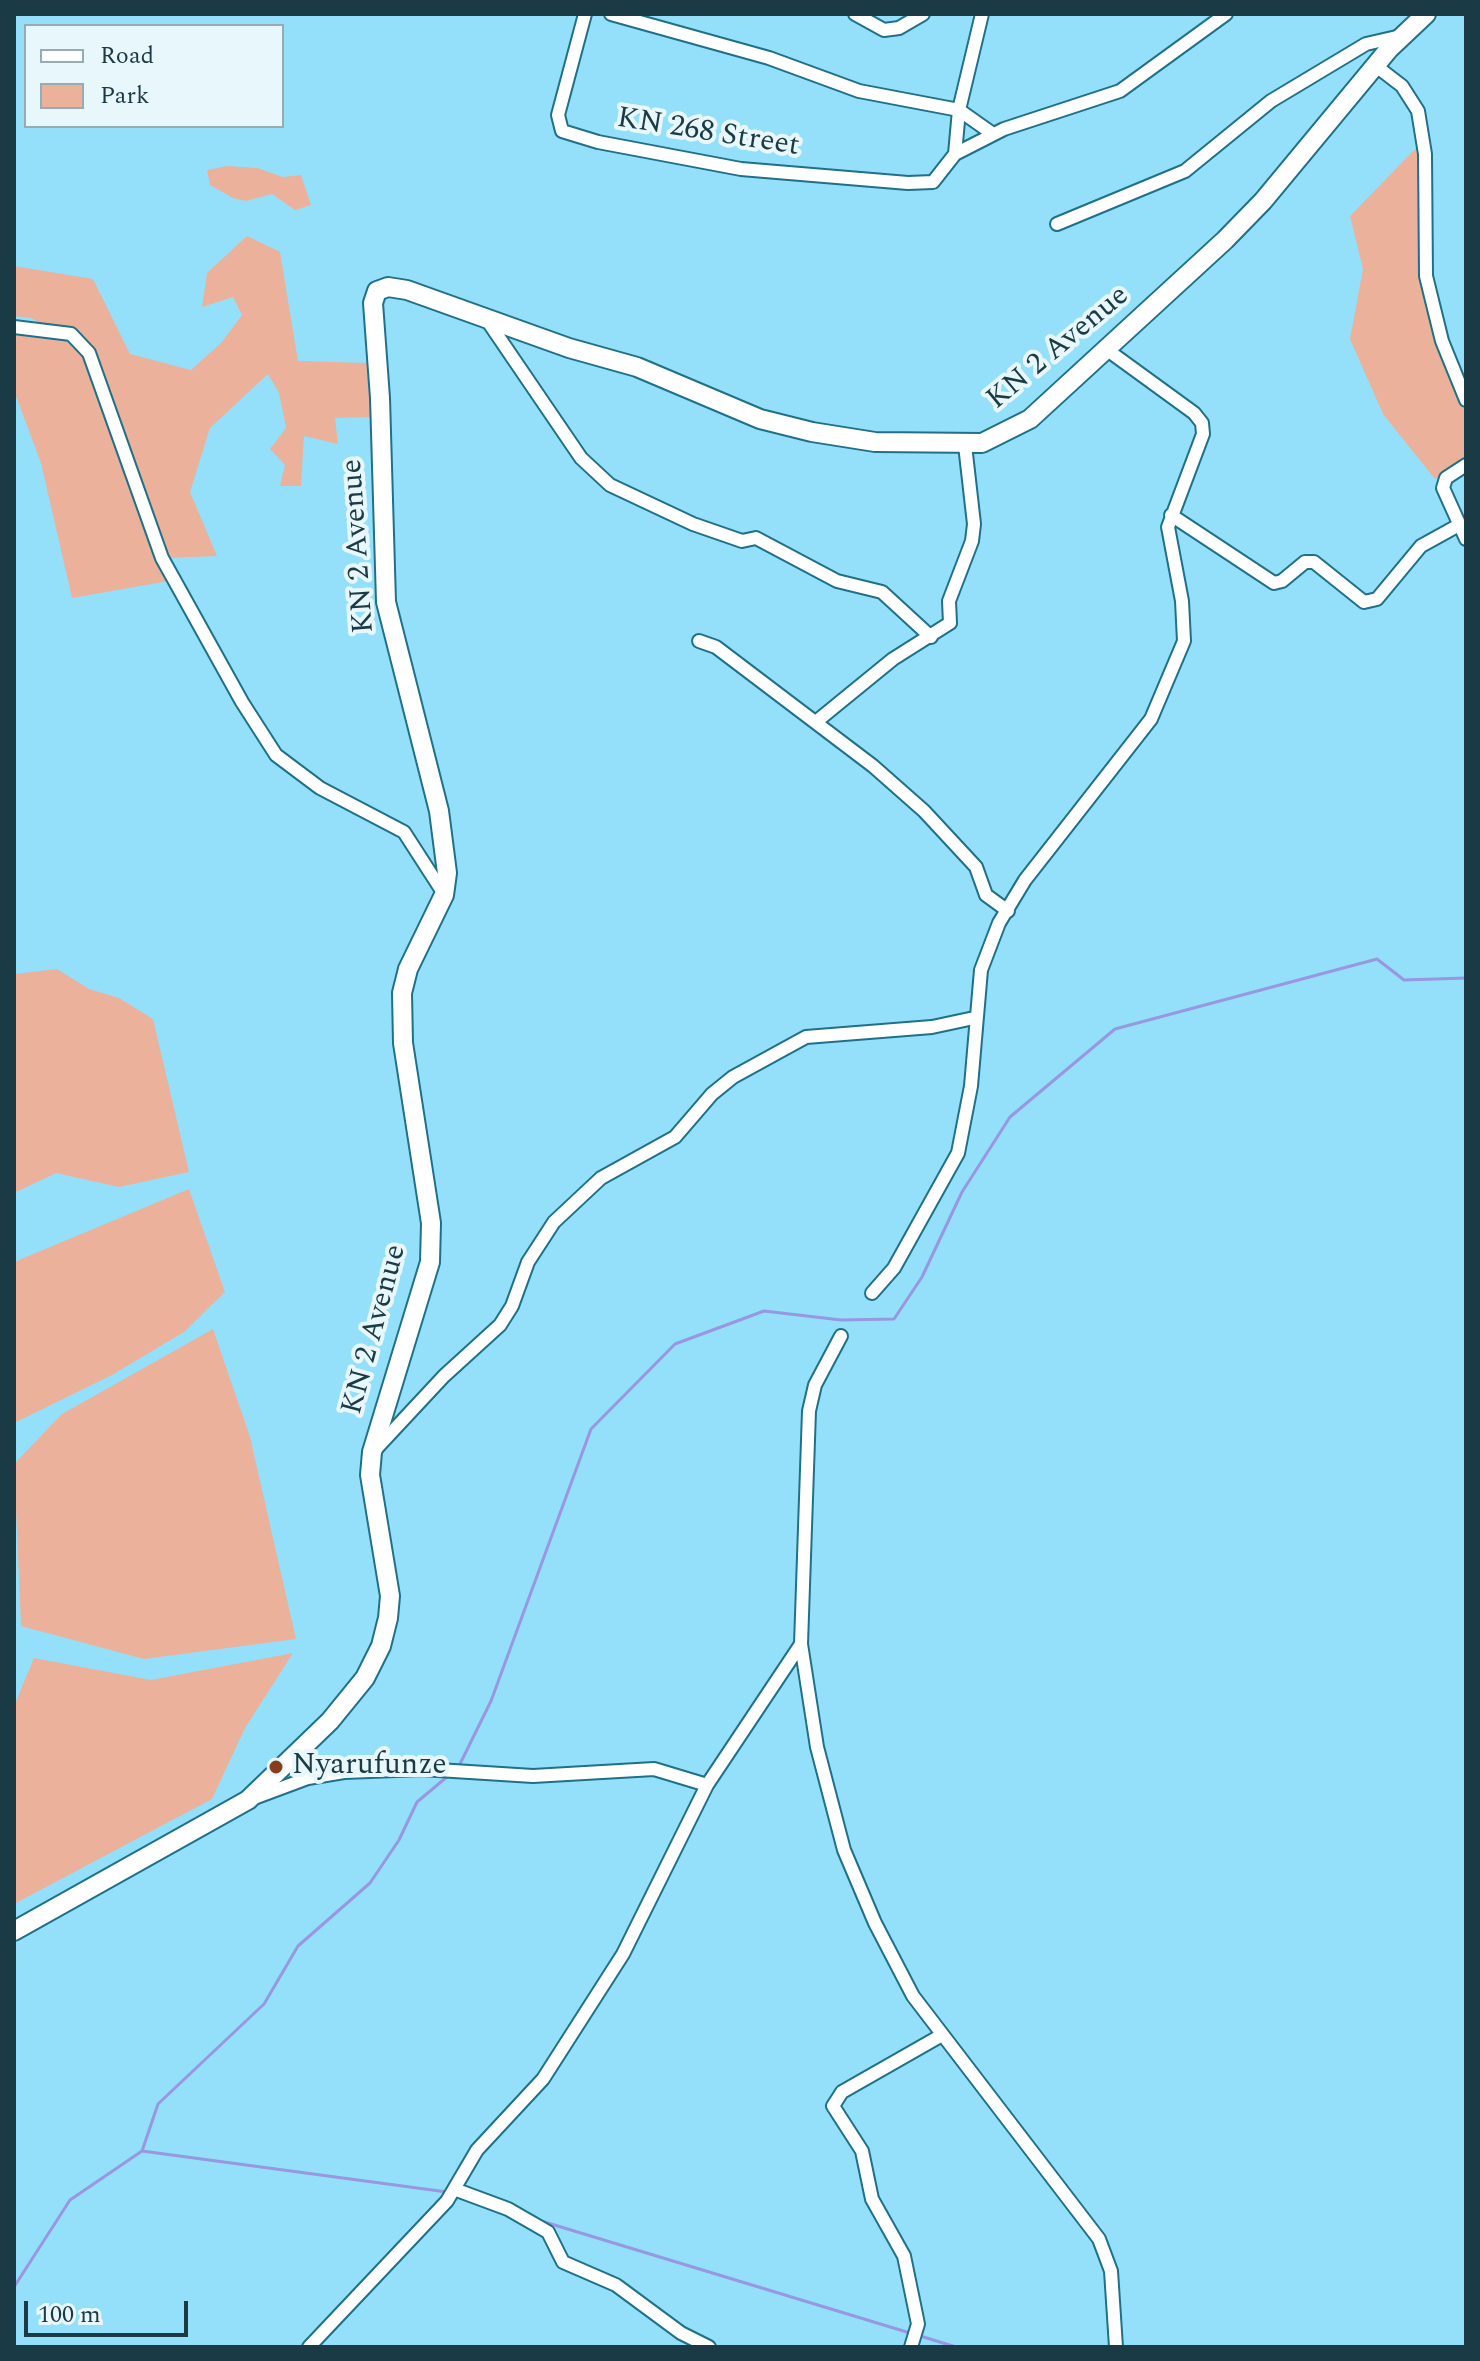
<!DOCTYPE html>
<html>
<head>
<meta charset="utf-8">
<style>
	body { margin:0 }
	#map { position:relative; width:1480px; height:2361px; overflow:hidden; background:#94e0fb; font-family:Spectral,serif }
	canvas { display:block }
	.frame { position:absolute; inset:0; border:16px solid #1a3a45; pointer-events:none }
	.legend { position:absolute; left:24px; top:24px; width:260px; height:104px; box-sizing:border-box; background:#e8f7fc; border:2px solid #96abb3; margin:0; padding:10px 14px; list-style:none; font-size:24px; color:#1a3a45 }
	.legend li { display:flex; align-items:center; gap:16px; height:40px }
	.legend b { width:40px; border:2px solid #96abb3 }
	.scale { position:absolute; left:24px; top:2301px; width:164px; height:36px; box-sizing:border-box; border:4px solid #1a3a45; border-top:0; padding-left:10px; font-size:24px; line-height:28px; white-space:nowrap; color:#1a3a45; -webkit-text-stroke:6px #e8f7fc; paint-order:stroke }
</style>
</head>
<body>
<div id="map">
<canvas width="1480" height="2361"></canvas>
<div class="frame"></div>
<ul class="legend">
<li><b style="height:10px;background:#fff"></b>Road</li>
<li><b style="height:22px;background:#ebb19a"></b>Park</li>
</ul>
<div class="scale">100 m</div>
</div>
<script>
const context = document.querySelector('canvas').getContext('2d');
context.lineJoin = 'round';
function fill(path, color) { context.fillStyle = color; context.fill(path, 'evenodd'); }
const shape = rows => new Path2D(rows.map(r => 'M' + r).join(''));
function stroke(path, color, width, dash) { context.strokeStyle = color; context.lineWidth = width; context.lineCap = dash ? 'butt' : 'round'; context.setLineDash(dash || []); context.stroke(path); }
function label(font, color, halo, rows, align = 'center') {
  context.font = font + ' Spectral,serif'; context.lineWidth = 8; context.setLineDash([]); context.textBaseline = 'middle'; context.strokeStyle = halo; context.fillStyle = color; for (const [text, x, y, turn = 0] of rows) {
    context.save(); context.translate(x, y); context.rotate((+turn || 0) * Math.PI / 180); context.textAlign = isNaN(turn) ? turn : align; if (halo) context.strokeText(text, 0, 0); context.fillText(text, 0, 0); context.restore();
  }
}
fill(shape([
	[1418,146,1426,243,1419,276,1430,318,1466,411,1466,461,1435,479,1383,414,1350,339,1363,269,1350,216],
	[227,166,257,168,283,177,301,175,311,205,295,210,272,194,246,201,233,198,210,185,207,170],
	[247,236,280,252,298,361,369,363,371,417,335,418,338,444,304,436,301,486,280,486,285,465,270,449,286,428,279,393,268,374,210,428,190,492,217,556,164,558,174,580,72,598,41,463,14,391,14,327,76,341,31,318,14,316,14,266,93,279,130,354,191,370,221,343,242,315,233,297,202,307,207,273],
	[57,969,89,989,119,998,153,1019,189,1172,119,1187,56,1173,14,1193,14,974],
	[189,1189,225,1292,184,1332,112,1375,14,1423,14,1262],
	[213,1329,250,1437,296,1639,144,1659,21,1626,14,1464,62,1414],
	[293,1653,245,1728,212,1799,14,1904,14,1706,34,1658,151,1680]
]), '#ebb19a');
stroke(shape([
	[459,1766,491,1701,591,1429,675,1344,764,1311,841,1320,894,1319,922,1277,962,1192,1010,1117,1115,1029,1377,959,1404,980,1466,978],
	[142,2151,158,2104,264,2004,298,1946,370,1883,399,1840,417,1802,448,1776],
	[538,2220,910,2333],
	[14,2287,70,2200,142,2151,447,2192],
	[917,2335,956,2347]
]), '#9797e2', 3);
const minor = shape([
	[585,14,558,115,562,131,598,142,741,169,908,183,933,182,955,154,959,110,982,14],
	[611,14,769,58,859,91,959,110,993,134],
	[855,14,884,30,899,28,923,14],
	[1376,66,1402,86,1418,111,1425,154,1426,276,1442,341,1466,400],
	[955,154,1004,129,1120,91,1226,14],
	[1057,224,1185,171,1271,101,1366,44,1401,36],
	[487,320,581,458,610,485,693,524,742,541,756,538,837,581,882,592,931,637],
	[14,327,71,334,89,353,162,558,242,702,276,755,320,788,404,832,444,894],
	[1466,465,1446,478,1443,488,1466,539],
	[1171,515,1274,583,1282,581,1305,562,1314,562,1364,602,1377,599,1421,546,1459,525],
	[699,641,716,647,873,766,924,811,976,867,986,895,1008,911],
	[817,721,893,659,950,623,949,601,972,541,974,524,965,445],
	[872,1293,894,1268,958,1153,971,1086,981,970,999,923,1025,880,1151,719,1184,641,1182,601,1168,527,1203,434,1202,423,1194,413,1106,349],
	[375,1450,444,1376,500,1325,512,1306,528,1262,554,1222,601,1178,675,1137,712,1094,733,1077,806,1037,932,1027,974,1018],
	[801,1644,817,1747,844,1850,875,1923,913,1996,1099,2239,1111,2271,1116,2347],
	[257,1797,308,1778,344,1772,422,1769,533,1776,654,1769,707,1785],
	[454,2189,508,2209,548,2232,563,2262,616,2285,681,2333,709,2347],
	[309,2347,447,2201,477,2150,543,2079,623,1954,707,1785,801,1644,809,1411,815,1385,841,1336],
	[911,2347,918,2324,904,2256,872,2199,862,2151,833,2106,842,2092,942,2035]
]);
const secondary = shape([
	[14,1931,248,1800,330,1721,365,1678,381,1646,388,1618,390,1596,370,1475,372,1452,430,1262,431,1223,403,1043,402,993,408,969,444,895,447,873,439,811,386,602,380,398,373,303,377,291,388,287,407,290,569,348,637,367,760,419,812,432,875,442,982,443,1030,419,1225,240,1263,201,1389,49,1426,14]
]);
stroke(minor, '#1f7089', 16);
stroke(secondary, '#1f7089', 22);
stroke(minor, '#fff', 12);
stroke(secondary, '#fff', 18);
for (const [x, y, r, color] of [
	[276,1767,8,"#863e1e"]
]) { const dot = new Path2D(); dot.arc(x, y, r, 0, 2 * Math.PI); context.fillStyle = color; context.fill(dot); stroke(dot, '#e8f7fc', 3); }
label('30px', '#1a3a45', '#e8f7fc', [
	["KN 268 Street",708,134,9],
	["KN 2 Avenue",1059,349,-40],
	["KN 2 Avenue",360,546,-94],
	["KN 2 Avenue",376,1330,-75]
]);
label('30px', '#1a3a45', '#e8f7fc', [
	["Nyarufunze",292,1767]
], 'left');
</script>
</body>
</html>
